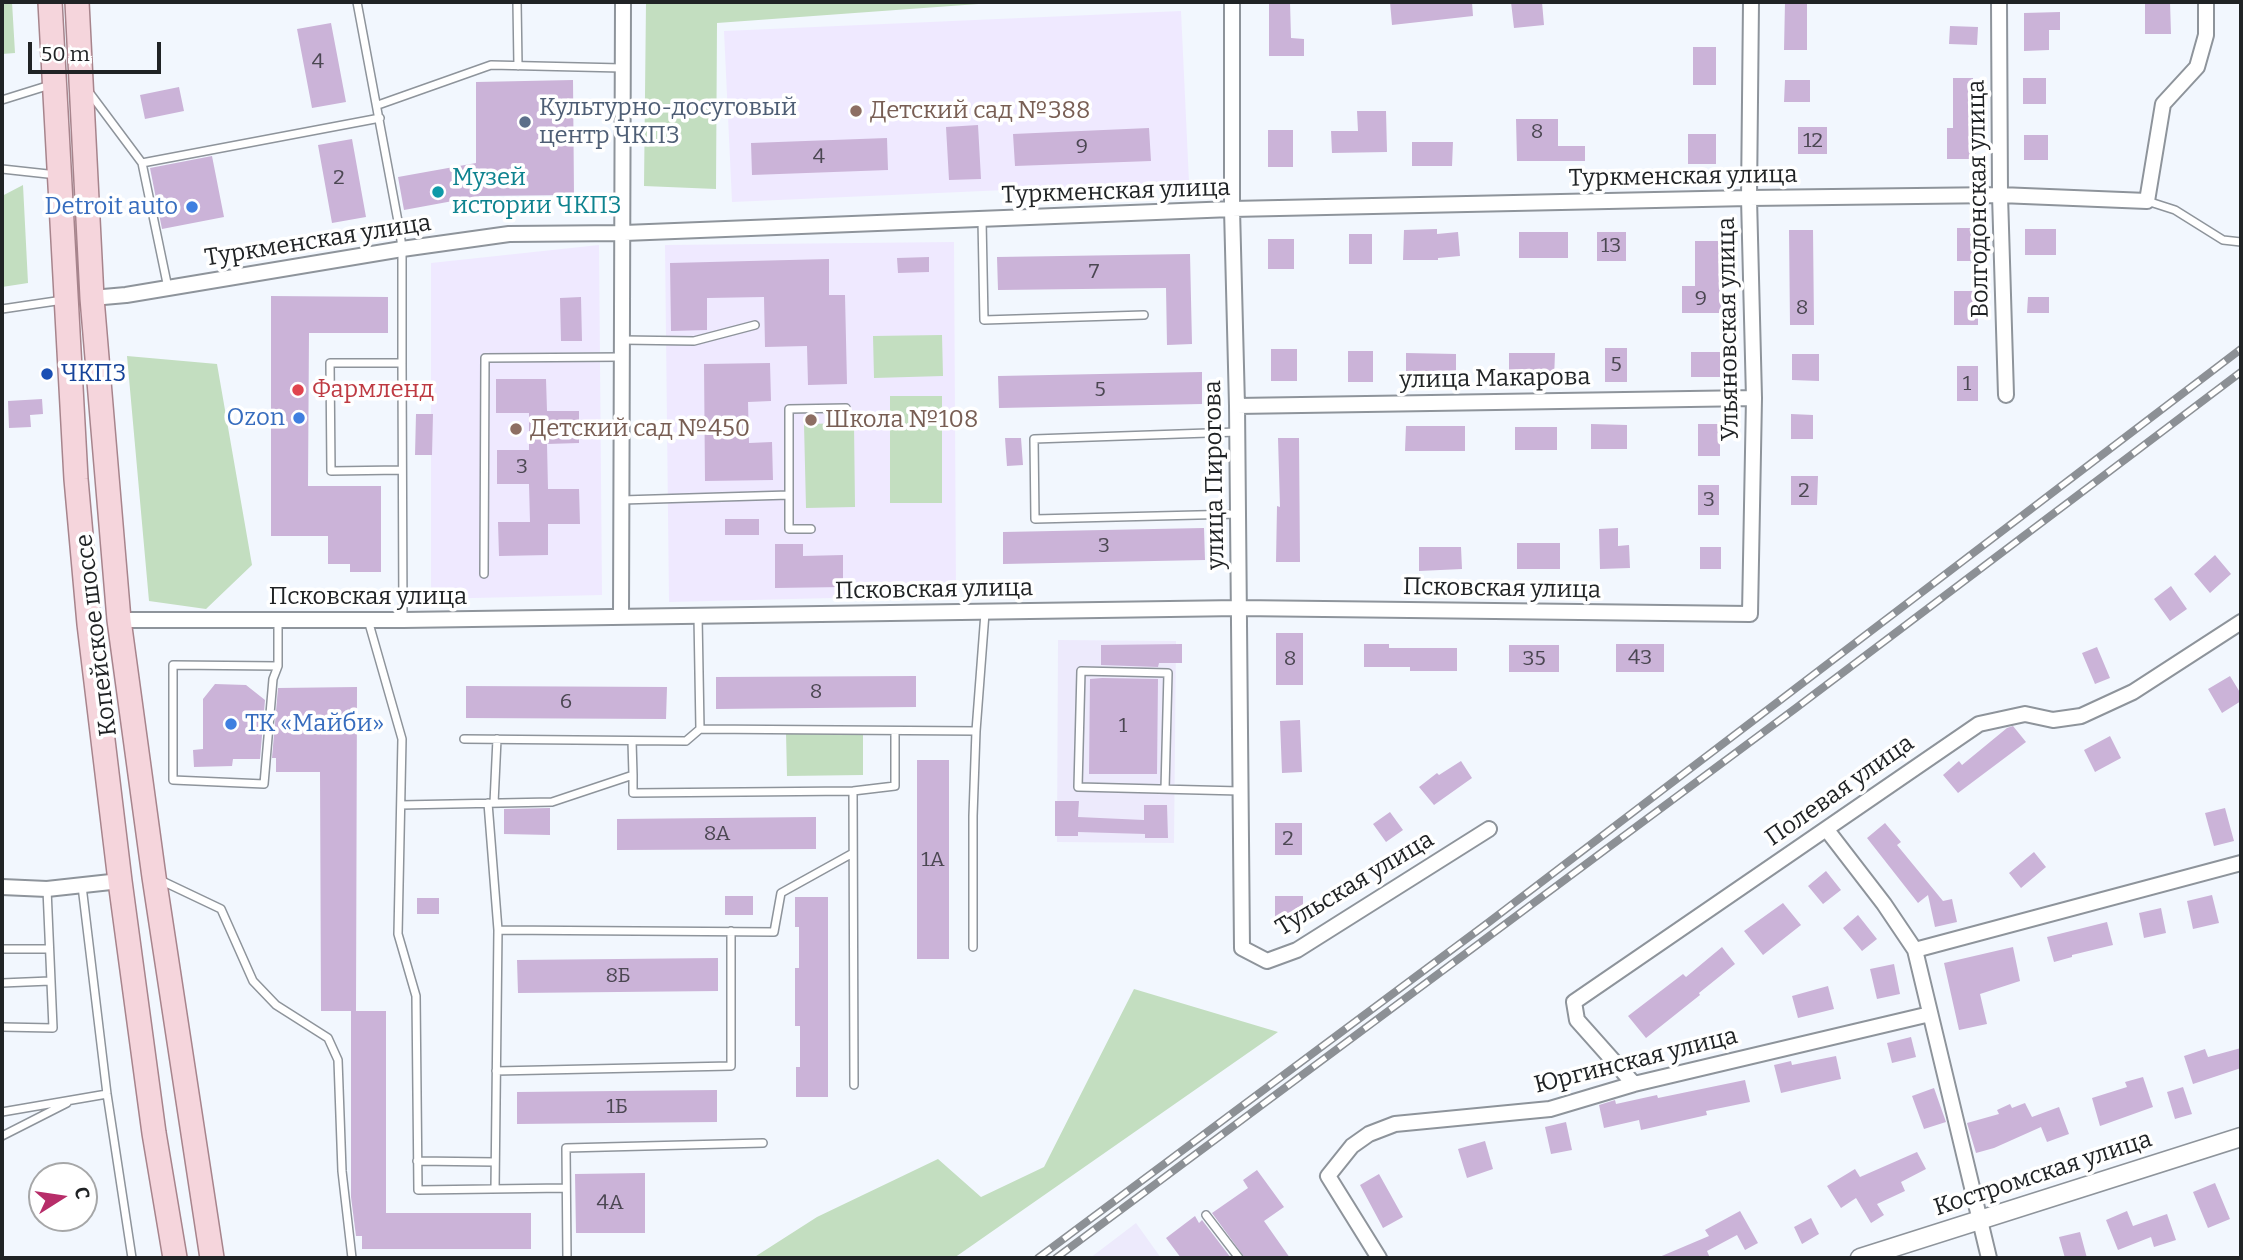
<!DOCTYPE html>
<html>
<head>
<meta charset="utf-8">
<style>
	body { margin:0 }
	#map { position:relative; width:2243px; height:1260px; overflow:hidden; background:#f2f7fe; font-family:Bitter,serif }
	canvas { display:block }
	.frame { position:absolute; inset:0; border:4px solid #202325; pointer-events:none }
	.north { position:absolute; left:28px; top:1162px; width:70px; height:70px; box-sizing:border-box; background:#fff; border:2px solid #a6a7a8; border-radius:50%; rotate:78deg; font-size:19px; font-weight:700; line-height:28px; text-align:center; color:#202325 }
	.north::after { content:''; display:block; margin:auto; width:24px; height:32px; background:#b72d69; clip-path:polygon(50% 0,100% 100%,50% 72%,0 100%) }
	.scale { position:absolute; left:28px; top:42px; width:133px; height:32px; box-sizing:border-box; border:4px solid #202325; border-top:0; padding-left:9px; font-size:21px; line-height:24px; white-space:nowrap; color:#202325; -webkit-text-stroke:5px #fff; paint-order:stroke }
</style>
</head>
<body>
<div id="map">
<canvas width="2243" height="1260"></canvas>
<div class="frame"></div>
<div class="north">С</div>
<div class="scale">50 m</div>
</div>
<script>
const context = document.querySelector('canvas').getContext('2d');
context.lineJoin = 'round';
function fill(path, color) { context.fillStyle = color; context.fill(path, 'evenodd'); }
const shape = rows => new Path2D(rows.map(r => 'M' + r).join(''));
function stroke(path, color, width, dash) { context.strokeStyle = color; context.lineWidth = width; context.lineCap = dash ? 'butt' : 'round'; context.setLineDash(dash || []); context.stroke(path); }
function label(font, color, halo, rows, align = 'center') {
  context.font = font + ' Bitter,serif'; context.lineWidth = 7; context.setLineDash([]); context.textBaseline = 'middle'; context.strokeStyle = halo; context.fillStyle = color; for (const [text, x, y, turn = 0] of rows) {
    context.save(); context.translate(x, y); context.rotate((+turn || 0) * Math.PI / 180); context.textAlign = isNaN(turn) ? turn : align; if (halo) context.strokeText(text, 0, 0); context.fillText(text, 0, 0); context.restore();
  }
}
fill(shape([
	[1058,640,1176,641,1174,843,1057,842],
	[1136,1223,1161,1258,1090,1258]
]), '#edeafc');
fill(shape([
	[1181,11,1189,182,732,202,724,31],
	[954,242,956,595,669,602,665,245],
	[599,245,602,595,431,599,431,263]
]), '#efe9ff');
fill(shape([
	[2,2,12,2,15,53,2,54],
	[646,2,1006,2,717,23,716,189,644,186],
	[23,185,28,283,2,287,2,196],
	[942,335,943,376,874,378,873,336],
	[127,356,217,364,252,565,206,609,149,601],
	[890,396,942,396,942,503,890,503],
	[854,423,855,507,806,508,804,424],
	[863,732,863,775,787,776,786,733],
	[1134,989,1278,1032,954,1258,753,1258,817,1217,938,1159,981,1197,1044,1167]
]), '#c3dec0');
fill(shape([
	[1269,2,1290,2,1291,38,1304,39,1304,56,1269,56],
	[1390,2,1472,2,1473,16,1392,25],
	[1511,2,1542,2,1544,25,1514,28],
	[1785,2,1807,2,1807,50,1784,50],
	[2145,2,2170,2,2171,34,2145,34],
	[2060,12,2060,30,2049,30,2049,50,2024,51,2024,13],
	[331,23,346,102,312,108,297,29],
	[1950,26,1978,27,1977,45,1949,44],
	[1693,47,1716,47,1716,85,1693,85],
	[1953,78,1973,78,1973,128,1976,128,1976,159,1947,159,1947,128,1953,128],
	[2023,78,2046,78,2046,104,2023,104],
	[573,80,574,195,480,196,404,210,398,177,476,163,476,82],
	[1785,80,1810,80,1810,102,1784,102],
	[179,87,184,111,145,119,140,95],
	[1357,111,1386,111,1387,152,1332,153,1331,131,1358,131],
	[1516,119,1558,119,1558,146,1585,146,1585,161,1517,161],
	[978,125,981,179,949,180,946,127],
	[1798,127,1827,127,1827,154,1798,154],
	[1149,128,1151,161,1015,166,1013,134],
	[1268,130,1293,130,1293,167,1268,167],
	[1688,134,1716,134,1716,164,1688,164],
	[2024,135,2048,135,2048,160,2024,160],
	[887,138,888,170,752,175,751,143],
	[352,139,366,217,332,223,318,145],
	[1412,142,1453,142,1452,166,1412,166],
	[212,156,224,217,162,229,150,168],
	[1957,228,1977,228,1977,261,1957,261],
	[1437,229,1437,234,1458,232,1460,256,1438,258,1438,260,1403,260,1404,230],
	[2025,229,2056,229,2056,255,2025,255],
	[1789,230,1813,230,1814,325,1790,325],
	[1519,232,1568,232,1568,258,1519,258],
	[1597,232,1626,232,1626,261,1597,261],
	[1349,234,1372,234,1372,264,1349,264],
	[1268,239,1294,239,1294,269,1268,269],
	[1695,241,1720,241,1721,313,1682,313,1682,286,1695,286],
	[1190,254,1192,344,1167,345,1166,288,998,290,997,257],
	[929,257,929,272,898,273,897,258],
	[829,259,829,295,845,295,847,384,808,385,807,346,765,347,764,297,707,298,707,330,671,331,670,263],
	[1954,291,1978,291,1978,325,1954,325],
	[271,296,388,297,388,333,309,333,308,486,381,486,381,572,350,572,350,564,328,564,328,536,271,536],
	[581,297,582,341,561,341,560,298],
	[2028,297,2049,297,2049,313,2027,313],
	[1605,348,1627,348,1627,382,1605,382],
	[1271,349,1297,349,1297,381,1271,381],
	[1348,351,1373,351,1373,382,1348,382],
	[1691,352,1720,352,1720,377,1691,377],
	[1406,353,1456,354,1456,379,1406,379],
	[1509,353,1555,353,1554,379,1509,379],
	[1792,354,1819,354,1819,381,1792,380],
	[770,363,771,401,748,402,749,443,772,442,773,480,705,481,704,364],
	[1957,366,1978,366,1978,401,1957,401],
	[1202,372,1202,404,999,408,998,376],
	[496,379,546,379,547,411,579,411,579,443,547,444,548,489,579,489,580,524,548,524,548,555,499,556,498,522,530,522,529,484,497,484,497,450,529,450,529,413,496,413],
	[42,399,43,414,30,415,31,427,9,428,8,401],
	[416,414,433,414,432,455,415,455],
	[1791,414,1813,415,1813,439,1791,439],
	[1591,424,1627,425,1627,449,1591,449],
	[1698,424,1720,424,1720,456,1698,456],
	[1406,426,1465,426,1465,451,1405,451],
	[1515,427,1557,427,1557,450,1515,450],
	[1005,438,1021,438,1023,465,1007,466],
	[1278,438,1299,438,1300,562,1276,562,1277,506,1280,507],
	[1791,476,1818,476,1817,505,1791,505],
	[1698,485,1719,485,1719,515,1698,515],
	[725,519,759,519,759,535,725,535],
	[1204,528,1205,560,1003,564,1003,532],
	[1618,528,1618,546,1629,545,1630,568,1600,569,1599,529],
	[1517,543,1560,543,1560,569,1517,569],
	[775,544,803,544,803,556,843,555,843,587,775,588],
	[1419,547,1461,547,1462,569,1419,571],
	[1700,547,1721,547,1721,569,1700,569],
	[2215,555,2231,574,2210,593,2194,574],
	[2171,586,2187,609,2170,621,2154,599],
	[1276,633,1303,633,1303,685,1276,685],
	[1182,644,1182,663,1159,663,1158,667,1101,665,1101,645],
	[1364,644,1389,644,1389,648,1457,648,1457,671,1410,671,1410,667,1364,667],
	[1616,644,1664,644,1664,672,1616,672],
	[1509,645,1559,645,1559,672,1509,672],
	[2097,647,2110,678,2095,684,2082,653],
	[916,676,916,707,716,709,716,677],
	[2230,676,2241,694,2241,701,2222,713,2208,689],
	[1102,678,1158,679,1157,774,1089,774,1090,679],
	[215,684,246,685,265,700,260,759,233,759,232,766,194,767,193,750,203,749,203,699],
	[466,686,667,687,666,719,466,718],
	[357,687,356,1011,321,1011,320,772,276,772,276,758,272,758,278,688],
	[1300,720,1302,772,1282,773,1280,721],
	[2013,726,2026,742,1958,793,1943,775,1959,761,1962,765,2007,728],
	[2110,736,2121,758,2095,772,2084,750],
	[917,760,949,760,949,959,917,959],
	[1461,761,1472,778,1434,805,1419,787,1437,773,1439,775],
	[1055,801,1079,801,1078,817,1144,820,1144,805,1167,805,1168,838,1145,838,1145,834,1078,832,1078,836,1055,836],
	[550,808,550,835,504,834,504,809],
	[2225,808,2234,841,2214,846,2205,813],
	[1390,812,1403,830,1386,842,1373,824],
	[816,817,816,849,617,850,617,819],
	[1275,823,1302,823,1302,855,1275,855],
	[1885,823,1901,842,1897,845,1943,901,1952,899,1957,922,1935,927,1928,895,1918,903,1867,838],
	[2034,852,2046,867,2021,888,2009,873],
	[1826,871,1841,890,1823,904,1808,886],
	[2212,895,2219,923,2193,929,2187,901],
	[725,896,753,896,753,915,725,915],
	[1275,896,1303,896,1303,920,1275,920],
	[795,897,828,897,828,1097,796,1097,796,1067,800,1067,800,1026,795,1026,795,968,799,968,799,927,795,927],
	[417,898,439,898,439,914,417,914],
	[1783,903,1801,925,1763,955,1744,931],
	[2161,908,2166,933,2144,938,2139,913],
	[1858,915,1877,939,1862,951,1843,928],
	[2107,922,2113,945,2072,955,2072,957,2054,962,2047,937],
	[1722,947,1735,964,1699,993,1700,995,1646,1038,1628,1016,1683,974,1686,977],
	[2013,947,2020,981,1980,994,1987,1024,1959,1030,1944,963],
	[718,958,718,991,518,993,517,960],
	[1894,964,1900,994,1877,999,1870,969],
	[1828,986,1834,1009,1798,1018,1792,996],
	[351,1011,386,1011,386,1213,531,1213,531,1249,362,1249,362,1236,356,1236,351,1197],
	[1911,1037,1916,1057,1892,1063,1887,1043],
	[2241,1048,2241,1068,2193,1084,2184,1056,2205,1049,2208,1057],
	[1836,1056,1841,1079,1781,1093,1774,1065,1791,1061,1792,1065],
	[2143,1077,2153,1107,2100,1126,2092,1098,2127,1087,2125,1082],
	[1745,1080,1750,1102,1706,1111,1707,1115,1641,1130,1639,1120,1604,1128,1599,1105,1615,1100,1616,1104,1657,1095,1658,1098],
	[2183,1087,2192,1114,2175,1119,2167,1092],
	[1934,1088,1946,1122,1924,1129,1912,1096],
	[717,1090,717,1122,517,1124,517,1092],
	[2025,1103,2032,1117,2059,1107,2069,1134,2047,1142,2041,1127,1994,1148,1976,1153,1967,1123,1999,1114,1997,1110,2010,1104,2012,1108],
	[1566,1122,1572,1150,1551,1154,1545,1127],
	[1485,1141,1493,1169,1467,1178,1458,1149],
	[1917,1152,1926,1169,1901,1182,1905,1191,1877,1204,1884,1215,1871,1223,1856,1198,1841,1208,1827,1186,1855,1169,1860,1177],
	[1257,1170,1284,1207,1264,1221,1290,1258,1245,1258,1212,1213,1248,1188,1243,1180],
	[645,1173,645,1233,576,1233,575,1174],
	[1379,1174,1403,1217,1383,1228,1360,1185],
	[2215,1183,2230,1219,2208,1228,2193,1192],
	[1740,1211,1758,1243,1745,1250,1737,1235,1707,1251,1710,1258,1657,1258,1709,1236,1705,1230],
	[2127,1211,2133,1226,2167,1214,2176,1240,2154,1247,2151,1237,2118,1250,2106,1220],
	[1195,1216,1199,1223,1202,1220,1231,1258,1181,1258,1166,1238],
	[1811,1218,1819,1234,1802,1244,1794,1227],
	[2080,1232,2087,1258,2065,1258,2059,1237]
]), '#cbb3d8');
const service = shape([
	[357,2,400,232,402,249,402,363],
	[517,2,518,66],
	[89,92,142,163,168,288],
	[2,100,50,85],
	[378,105,491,65,622,68],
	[142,163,380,118],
	[2,169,57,175],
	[2147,201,2175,210,2223,240,2241,242],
	[982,220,984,320,1144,315],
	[2,309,63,300],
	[622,340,694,341,755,325],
	[1237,432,1034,439,1035,519,1238,514],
	[402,470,331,471,330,363,402,363,403,620],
	[622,500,789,495],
	[811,529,789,529,789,409,846,408],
	[484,574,485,358,622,357],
	[698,616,700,729],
	[278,620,278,666,273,679,264,784,173,780,173,665,278,666],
	[368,620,402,739,398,934,416,996,418,1190,565,1188],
	[464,739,686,741,700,729,976,731],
	[632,741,633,775],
	[1165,789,1168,673,1081,671,1078,787,1240,791],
	[853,791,854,1085],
	[488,803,498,930,495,1189],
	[494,803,497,739],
	[401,805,552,802,633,775,633,793,853,791,895,786,895,731],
	[160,880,221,909,253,981,276,1005,328,1038,338,1060,342,1171,352,1258],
	[82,886,107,1094,132,1258],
	[498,930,774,932,781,893,853,853],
	[973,947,973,816,976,731,985,613],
	[2,949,49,949],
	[2,983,50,981],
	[2,1027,53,1028,47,889],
	[496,1071,731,1066,731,931],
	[2,1112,107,1094],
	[2,1136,67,1103],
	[417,1161,495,1162],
	[1206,1215,1239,1258],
	[567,1258,566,1148,763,1143]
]);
const minor = shape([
	[1232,2,1232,209,1237,406,1242,948,1267,961,1297,950,1489,829],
	[1999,2,2000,195,2006,395],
	[92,298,126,295,402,249,509,234,624,233,1232,209,1749,198,2000,195,2147,201,2163,104,2197,67,2206,35,2206,2],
	[1237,406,1754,398],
	[621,617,623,2],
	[119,620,403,620,1239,608,1750,614,1754,398,1749,198,1751,2],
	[1827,830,1884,904,1915,950,1989,1258],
	[2,887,47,889,120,881],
	[1915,950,2241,863],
	[1634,1084,1577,1020,1574,1002,1979,724,2025,714,2053,720,2081,716,2133,692,2241,622],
	[1379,1258,1328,1176,1352,1146,1369,1134,1395,1124,1550,1109,1634,1084,1930,1014]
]);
const tertiary = shape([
	[1860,1258,2241,1137]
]);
const primary = shape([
	[50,2,76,479,89,624,120,881,154,1133,175,1258],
	[77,2,92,298,119,620,154,877,212,1258]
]);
stroke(service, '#8e949b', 10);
stroke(minor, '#8e949b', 18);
stroke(tertiary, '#8e949b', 21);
stroke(primary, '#a7848c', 26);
stroke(service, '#fff', 7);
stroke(minor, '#fff', 14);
stroke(tertiary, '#fff', 18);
stroke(primary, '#f5d5dc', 23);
const rail = shape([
	[1038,1258,1489,922,2241,349],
	[1056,1258,1796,708,2241,372]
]);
stroke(rail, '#8c9095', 8);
stroke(rail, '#fff', 5, [16]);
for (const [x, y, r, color] of [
	[856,111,7,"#8d6e63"],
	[525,122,7,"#5c6f8a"],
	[438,192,7,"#0f9aa8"],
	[192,207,7,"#3f7fe0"],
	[47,374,7,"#1a4fb4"],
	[298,390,7,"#e0444e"],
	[299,418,7,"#3f7fe0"],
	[811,420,7,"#8d6e63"],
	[516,429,7,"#8d6e63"],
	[231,724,7,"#3f7fe0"]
]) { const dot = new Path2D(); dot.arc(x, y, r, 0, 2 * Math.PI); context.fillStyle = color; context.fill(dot); stroke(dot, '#fff', 2.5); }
label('21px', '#4b4752', null, [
	["4",318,62],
	["8",1537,132],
	["12",1813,141],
	["9",1082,147],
	["4",819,157],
	["2",339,178],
	["13",1611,246],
	["7",1094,272],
	["9",1701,299],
	["8",1802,308],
	["5",1616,365],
	["1",1967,384],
	["5",1100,390],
	["3",522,467],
	["2",1804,491],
	["3",1709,500],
	["3",1104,546],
	["43",1640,658],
	["8",1290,659],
	["35",1534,659],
	["8",816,692],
	["6",566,702],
	["1",1123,726],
	["8А",717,834],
	["2",1288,839],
	["1А",933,860],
	["8Б",618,976],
	["1Б",617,1107],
	["4А",610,1203]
]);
label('24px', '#4e5e75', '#fff', [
	["Культурно-досуговый",539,108],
	["центр ЧКПЗ",539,136]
], 'left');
label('24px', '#785e54', '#fff', [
	["Детский сад №388",870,111],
	["Школа №108",825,420],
	["Детский сад №450",530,429]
], 'left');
label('24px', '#202325', '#fff', [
	["Туркменская улица",1683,177,-1],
	["Туркменская улица",1116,192,-2],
	["Волгодонская улица",1979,199,-91],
	["Туркменская улица",318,241,-9],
	["Ульяновская улица",1729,329,-91],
	["улица Макарова",1495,379,-1],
	["улица Пирогова",1215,475,-91],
	["Псковская улица",1502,589,1],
	["Псковская улица",934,590,-1],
	["Псковская улица",368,597],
	["Копейское шоссе",97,635,-97],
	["Полевая улица",1840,791,-35],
	["Тульская улица",1355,884,-31],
	["Юргинская улица",1636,1061,-14],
	["Костромская улица",2043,1174,-18]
]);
label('24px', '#0d838f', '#fff', [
	["Музей",452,178],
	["истории ЧКПЗ",452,206]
], 'left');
label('24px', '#366cbe', '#fff', [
	["Detroit auto",178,207],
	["Ozon",285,418],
	["ТК «Майби»",245,724,"left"]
], 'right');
label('24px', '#164399', '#fff', [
	["ЧКПЗ",61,374]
], 'left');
label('24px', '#be3a42', '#fff', [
	["Фармленд",312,390]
], 'left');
</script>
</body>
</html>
